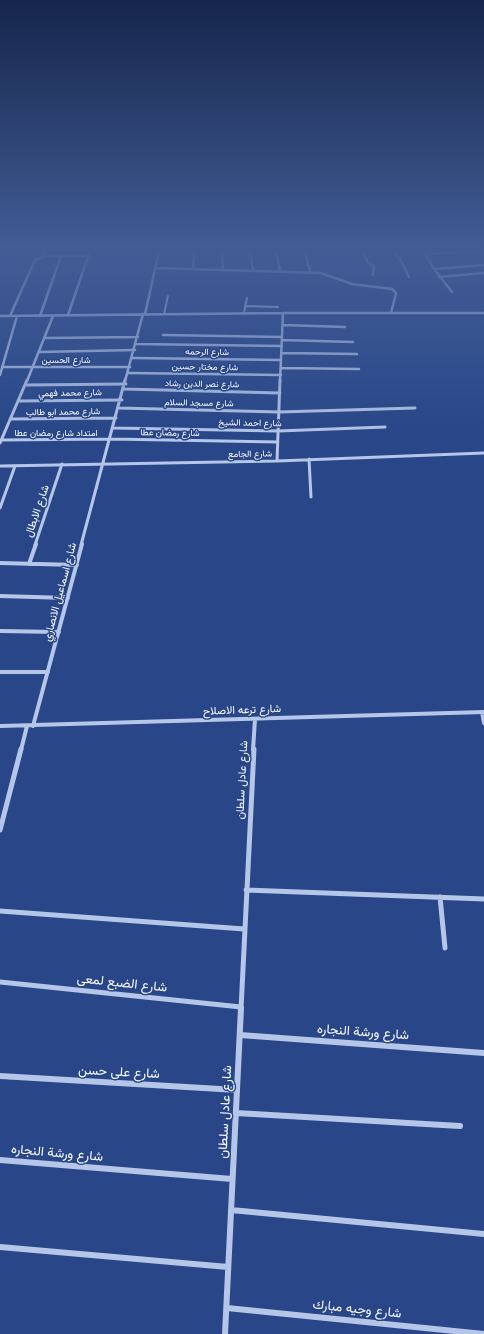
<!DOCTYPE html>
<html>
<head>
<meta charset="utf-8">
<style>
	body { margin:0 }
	canvas { display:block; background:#284688 }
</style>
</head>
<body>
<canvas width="484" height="1334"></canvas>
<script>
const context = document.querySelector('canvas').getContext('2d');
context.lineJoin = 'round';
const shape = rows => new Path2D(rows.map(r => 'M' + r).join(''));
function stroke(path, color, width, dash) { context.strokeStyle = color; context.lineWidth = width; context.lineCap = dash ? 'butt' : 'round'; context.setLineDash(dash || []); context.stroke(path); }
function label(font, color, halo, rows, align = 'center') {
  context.font = font + ' Quicksand,Vazirmatn,sans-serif'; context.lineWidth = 3; context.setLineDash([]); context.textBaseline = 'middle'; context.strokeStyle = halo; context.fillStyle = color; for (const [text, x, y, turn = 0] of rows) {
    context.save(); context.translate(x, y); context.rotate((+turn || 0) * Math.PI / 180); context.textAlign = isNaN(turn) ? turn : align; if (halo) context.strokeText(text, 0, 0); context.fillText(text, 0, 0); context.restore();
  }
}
stroke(shape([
	[245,306,278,307],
	[244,313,247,298],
	[164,314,168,296]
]), '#b5c6e8', 2);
stroke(shape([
	[222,251,223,270],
	[250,251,253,270],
	[276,251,280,271],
	[305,251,310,272],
	[363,251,367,261,374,266,373,275],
	[393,251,401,261,409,277],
	[423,251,434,269,452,292],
	[425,254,482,251],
	[44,256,88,256],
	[156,268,321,273,352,284,392,289,396,293,391,313],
	[193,269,194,251],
	[434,269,484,265],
	[439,277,484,273],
	[145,314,159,251],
	[68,315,90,251],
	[0,316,283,313,484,313],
	[10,316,35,260,43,257,44,251],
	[40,316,61,256],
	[283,325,345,327],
	[163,335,282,337],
	[44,338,138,337],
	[282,340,353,342],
	[136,344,282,346],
	[39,352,135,350],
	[282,353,357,354],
	[133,358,281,360],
	[2,367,130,367],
	[281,368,359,369],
	[129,373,281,375],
	[0,375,17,316],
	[27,381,53,316],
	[125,381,143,314],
	[280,381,283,313]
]), '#b5c6e8', 2.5);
stroke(shape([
	[25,385,126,384],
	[124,389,280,393],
	[18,401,122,400],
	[119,408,279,412,415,408],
	[10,419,116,418],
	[114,428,278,431,385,427],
	[1,440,111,439,278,442],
	[0,443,27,380],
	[309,459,311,497],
	[277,461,280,380],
	[0,466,277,461,484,453],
	[0,508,15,466],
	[35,545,62,464],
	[81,545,125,380]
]), '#b5c6e8', 3);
stroke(shape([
	[0,563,77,565],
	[29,564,36,544],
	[0,596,68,598],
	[0,631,59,632],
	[0,672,48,672],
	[482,712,484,723],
	[0,726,484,712],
	[33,726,82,544],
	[21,750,27,726],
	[253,750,255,719]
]), '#b5c6e8', 4);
stroke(shape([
	[0,830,21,749],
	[246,890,484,899],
	[440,897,445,948],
	[0,911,244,929],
	[0,982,241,1007],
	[241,1009,254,749]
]), '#b5c6e8', 5);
stroke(shape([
	[240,1035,484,1053],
	[0,1076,237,1090],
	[236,1113,460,1126],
	[0,1160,232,1179],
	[231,1210,484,1234],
	[0,1247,228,1267],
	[227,1308,484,1334],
	[225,1334,241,1008]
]), '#b5c6e8', 6);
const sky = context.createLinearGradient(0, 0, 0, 438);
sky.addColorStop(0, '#16264b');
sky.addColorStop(0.57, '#425d96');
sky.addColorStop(1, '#425d9600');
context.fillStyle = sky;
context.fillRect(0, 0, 484, 438);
label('9px', '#fff', '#284688', [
	["شارع الرحمه",207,352,1],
	["شارع الحسين",66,360],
	["شارع مختار حسين",205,367,1],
	["شارع نصر الدين رشاد",202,384,1],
	["شارع محمد فهمي",70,393,-1],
	["شارع مسجد السلام",199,403,1],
	["شارع محمد ابو طالب",63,412,-1],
	["شارع احمد الشيخ",250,423,1],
	["امتداد شارع رمضان عطا",56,433],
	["شارع رمضان عطا",170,433,1],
	["شارع الجامع",250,454,-1]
]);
label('11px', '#fff', '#284688', [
	["شارع الابطال",37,511,-71],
	["شارع اسماعيل الانصاري",60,592,-75],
	["شارع ترعه الاصلاح",242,710,-2],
	["شارع عادل سلطان",242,780,-87]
]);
label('13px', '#fff', '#284688', [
	["شارع الضبع لمعى",122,983,6],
	["شارع ورشة النجاره",363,1032,4],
	["شارع على حسن",119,1072,3],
	["شارع عادل سلطان",225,1112,-87],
	["شارع ورشة النجاره",57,1153,5],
	["شارع وجيه مبارك",357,1309,6]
]);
</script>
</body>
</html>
